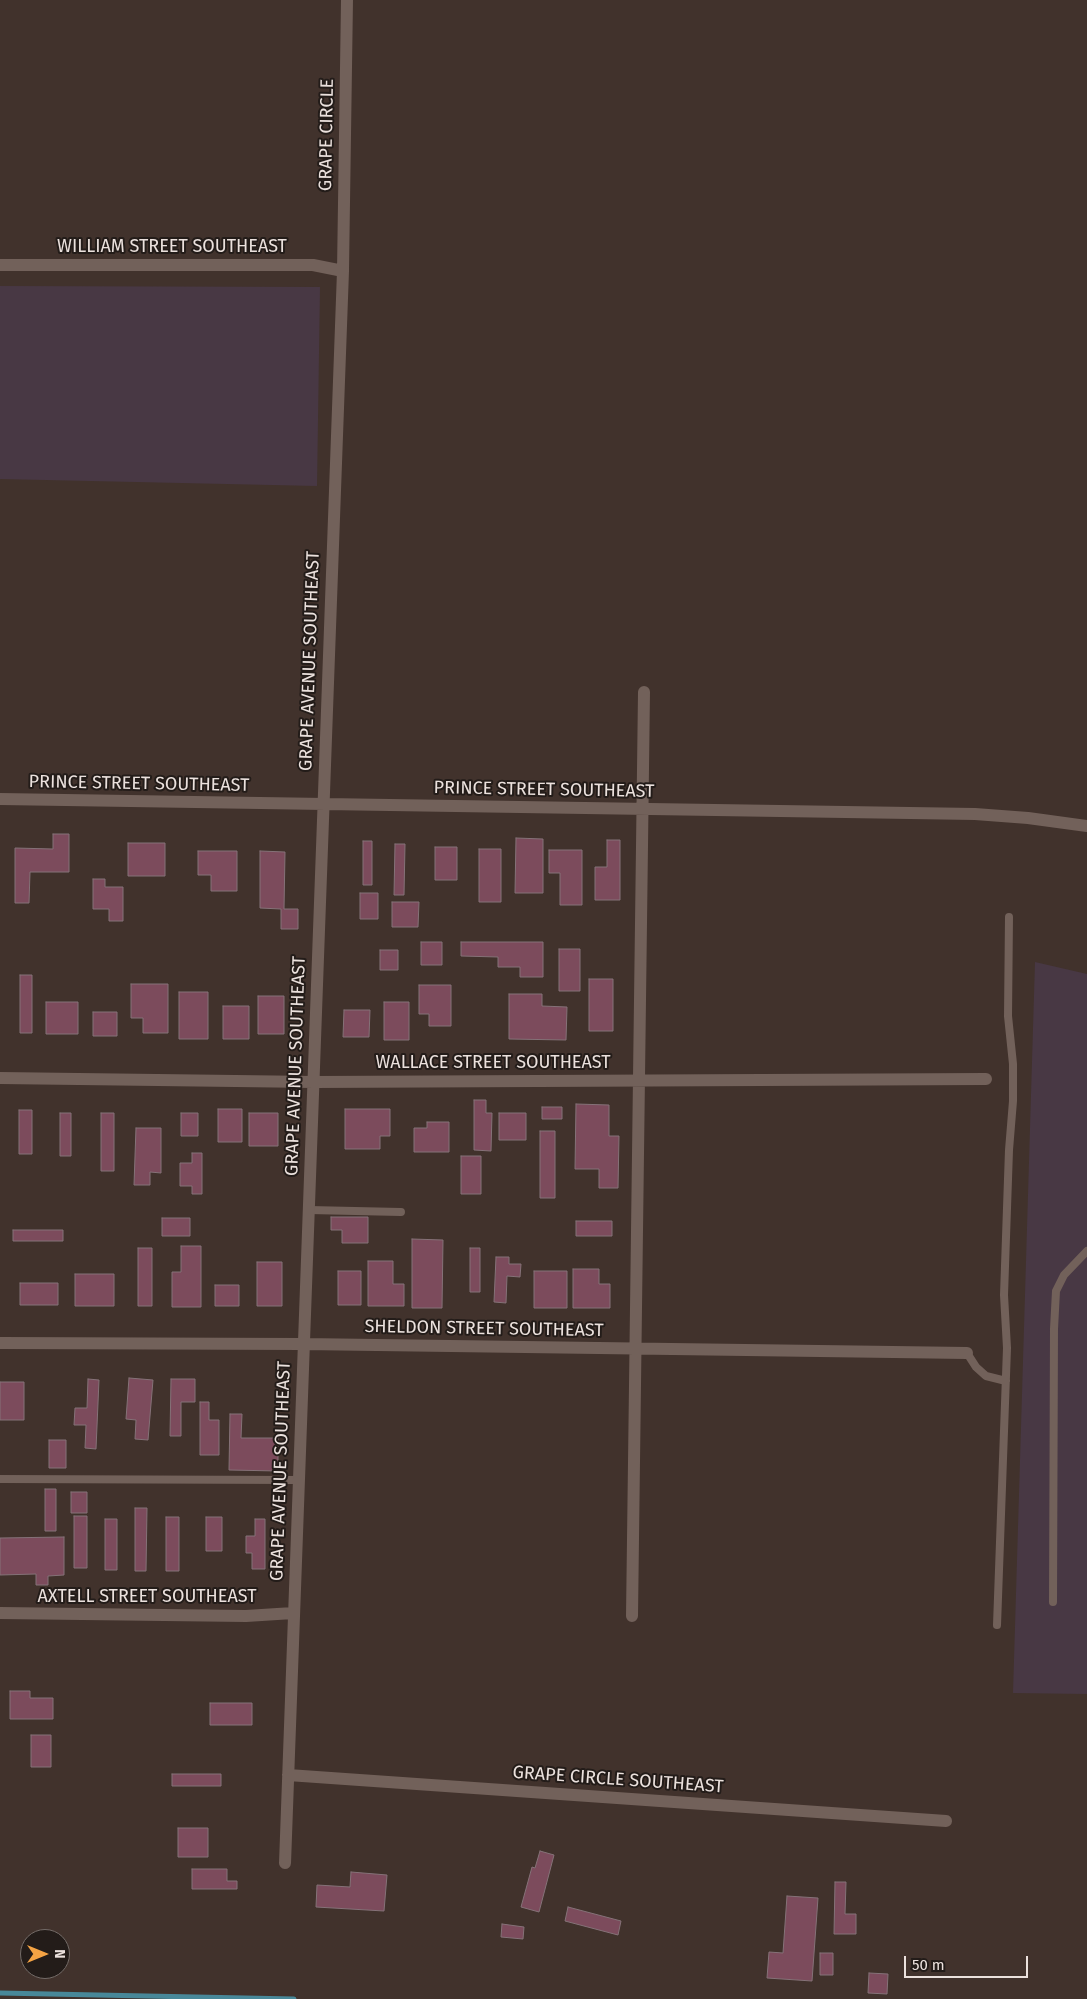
<!DOCTYPE html>
<html>
<head>
<meta charset="utf-8">
<style>
	body { margin:0 }
	#map { position:relative; width:1087px; height:1999px; overflow:hidden; background:#41322c; font-family:"Fira Sans",sans-serif }
	canvas { display:block }
	.north { position:absolute; left:20px; top:1929px; width:50px; height:50px; box-sizing:border-box; background:#231c19; border:1px solid #736b67; border-radius:50%; rotate:90deg; font-size:14px; font-weight:700; line-height:20px; text-align:center; color:#ebe1dd }
	.north::after { content:''; display:block; margin:auto; width:18px; height:22px; background:#f4a344; clip-path:polygon(50% 0,100% 100%,50% 72%,0 100%) }
	.scale { position:absolute; left:904px; top:1956px; width:124px; height:22px; box-sizing:border-box; border:2px solid #ebe1dd; border-top:0; padding-left:6px; font-size:15px; line-height:18px; white-space:nowrap; color:#ebe1dd; -webkit-text-stroke:4px #231c19; paint-order:stroke }
</style>
</head>
<body>
<div id="map">
<canvas width="1087" height="1999"></canvas>
<div class="north">N</div>
<div class="scale">50 m</div>
</div>
<script>
const context = document.querySelector('canvas').getContext('2d');
context.lineJoin = 'round';
function fill(path, color) { context.fillStyle = color; context.fill(path, 'evenodd'); }
const shape = rows => new Path2D(rows.map(r => 'M' + r).join(''));
function stroke(path, color, width, dash) { context.strokeStyle = color; context.lineWidth = width; context.lineCap = dash ? 'butt' : 'round'; context.setLineDash(dash || []); context.stroke(path); }
function label(font, color, halo, rows, align = 'center') {
  context.font = font + ' "Fira Sans",sans-serif'; context.lineWidth = 4; context.setLineDash([]); context.textBaseline = 'middle'; context.strokeStyle = halo; context.fillStyle = color; for (const [text, x, y, turn = 0] of rows) {
    context.save(); context.translate(x, y); context.rotate((+turn || 0) * Math.PI / 180); context.textAlign = isNaN(turn) ? turn : align; if (halo) context.strokeText(text, 0, 0); context.fillText(text, 0, 0); context.restore();
  }
}
fill(shape([
	[0,286,320,287,317,486,0,479],
	[1035,962,1087,974,1087,1694,1013,1693]
]), '#483844');
stroke(shape([
	[0,1993,294,1999]
]), '#488899', 5);
const building = shape([
	[53,834,69,834,69,872,30,872,29,903,15,903,15,848,53,849,53,834],
	[516,838,543,839,543,893,515,893,516,838],
	[607,840,620,840,620,900,595,900,595,867,607,867,607,840],
	[363,841,372,841,372,885,363,885,363,841],
	[128,843,165,843,165,876,128,876,128,843],
	[395,844,405,844,404,895,394,895,395,844],
	[435,847,457,847,457,880,435,880,435,847],
	[479,849,501,849,501,902,479,902,479,849],
	[549,850,582,850,582,905,560,905,560,873,549,873,549,850],
	[198,851,237,851,237,891,211,891,211,875,198,875,198,851],
	[260,851,285,852,284,909,298,909,298,929,281,929,281,909,260,908,260,851],
	[93,879,105,879,105,887,123,887,123,921,109,921,109,909,93,909,93,879],
	[360,893,378,893,378,919,360,919,360,893],
	[392,902,419,902,418,927,392,927,392,902],
	[421,942,442,942,442,965,421,965,421,942],
	[461,942,543,942,543,977,520,977,520,967,498,967,498,957,461,956,461,942],
	[559,949,580,949,580,991,559,991,559,949],
	[380,950,398,950,398,970,380,970,380,950],
	[20,975,32,975,32,1033,20,1033,20,975],
	[589,979,613,979,613,1031,589,1031,589,979],
	[131,984,168,984,168,1033,143,1033,143,1018,131,1018,131,984],
	[419,985,451,985,451,1026,429,1026,429,1014,419,1014,419,985],
	[179,992,208,992,208,1039,179,1039,179,992],
	[509,994,542,994,542,1006,567,1007,566,1040,509,1039,509,994],
	[258,996,284,996,284,1034,258,1034,258,996],
	[46,1002,78,1002,78,1034,46,1034,46,1002],
	[384,1002,409,1002,409,1040,384,1040,384,1002],
	[223,1006,249,1006,249,1039,223,1039,223,1006],
	[344,1010,370,1010,369,1037,343,1037,344,1010],
	[93,1012,117,1012,117,1036,93,1036,93,1012],
	[474,1100,486,1100,486,1113,492,1113,491,1151,474,1150,474,1100],
	[576,1104,609,1105,609,1136,619,1136,618,1188,599,1188,599,1169,575,1169,576,1104],
	[542,1107,562,1107,562,1119,542,1119,542,1107],
	[218,1109,242,1109,242,1142,218,1142,218,1109],
	[345,1109,390,1109,390,1136,380,1136,380,1149,345,1149,345,1109],
	[19,1110,32,1110,32,1154,19,1154,19,1110],
	[60,1113,71,1113,71,1156,60,1156,60,1113],
	[101,1113,114,1113,114,1171,101,1171,101,1113],
	[181,1113,198,1113,198,1136,181,1136,181,1113],
	[249,1113,278,1113,278,1146,249,1146,249,1113],
	[499,1113,526,1113,526,1140,499,1140,499,1113],
	[427,1122,449,1122,449,1152,414,1152,414,1128,427,1128,427,1122],
	[136,1128,161,1128,161,1173,150,1172,150,1185,134,1185,136,1128],
	[540,1131,555,1131,555,1198,540,1198,540,1131],
	[192,1153,202,1153,202,1194,192,1194,192,1186,180,1186,180,1163,192,1163,192,1153],
	[461,1156,481,1156,481,1194,461,1194,461,1156],
	[331,1217,368,1217,368,1243,342,1243,342,1230,331,1230,331,1217],
	[162,1218,190,1218,190,1236,162,1236,162,1218],
	[576,1221,612,1221,612,1236,576,1236,576,1221],
	[13,1230,63,1230,63,1241,13,1241,13,1230],
	[412,1239,443,1240,442,1308,412,1308,412,1239],
	[181,1246,201,1246,201,1307,172,1307,172,1272,181,1272,181,1246],
	[138,1248,152,1248,152,1306,138,1306,138,1248],
	[470,1248,480,1248,480,1292,470,1292,470,1248],
	[496,1257,509,1257,509,1264,521,1264,520,1277,507,1276,506,1303,494,1302,496,1257],
	[368,1261,393,1261,393,1284,404,1284,404,1306,368,1306,368,1261],
	[257,1262,282,1262,282,1306,257,1306,257,1262],
	[573,1269,599,1269,599,1284,610,1284,610,1308,573,1308,573,1269],
	[338,1271,361,1271,361,1305,338,1305,338,1271],
	[534,1271,567,1271,567,1308,534,1308,534,1271],
	[75,1274,114,1274,114,1306,75,1306,75,1274],
	[20,1283,58,1283,58,1305,20,1305,20,1283],
	[215,1285,239,1285,239,1306,215,1306,215,1285],
	[129,1378,153,1380,148,1440,135,1439,136,1420,126,1419,129,1378],
	[88,1379,99,1380,96,1449,85,1448,86,1425,74,1425,75,1408,87,1408,88,1379],
	[171,1379,195,1379,195,1402,181,1402,181,1436,170,1436,171,1379],
	[0,1382,24,1382,24,1420,0,1420,0,1382],
	[200,1402,209,1402,209,1420,219,1420,219,1455,200,1455,200,1402],
	[230,1414,242,1414,241,1438,278,1438,278,1471,229,1470,230,1414],
	[49,1440,66,1440,66,1468,49,1468,49,1440],
	[45,1489,56,1489,56,1531,45,1531,45,1489],
	[71,1492,87,1492,87,1513,71,1513,71,1492],
	[135,1508,147,1508,146,1571,135,1571,135,1508],
	[74,1516,87,1516,87,1568,74,1568,74,1516],
	[166,1517,179,1517,179,1571,166,1571,166,1517],
	[206,1517,222,1517,222,1551,206,1551,206,1517],
	[105,1519,117,1519,117,1570,105,1570,105,1519],
	[255,1519,265,1519,265,1569,252,1569,252,1553,246,1553,246,1536,255,1536,255,1519],
	[64,1537,64,1575,48,1576,48,1585,36,1585,36,1574,0,1575,0,1538,64,1537],
	[10,1691,30,1691,30,1698,53,1698,53,1719,10,1719,10,1691],
	[210,1703,252,1703,252,1725,210,1725,210,1703],
	[31,1735,51,1735,51,1767,31,1767,31,1735],
	[172,1774,221,1774,221,1786,172,1786,172,1774],
	[178,1828,208,1828,208,1857,178,1857,178,1828],
	[540,1851,554,1855,539,1912,521,1907,532,1867,535,1868,540,1851],
	[192,1869,227,1869,227,1881,237,1881,237,1889,192,1889,192,1869],
	[351,1872,387,1875,384,1911,316,1907,317,1885,350,1887,351,1872],
	[835,1882,846,1882,845,1914,856,1914,856,1934,834,1934,835,1882],
	[787,1896,818,1898,812,1981,767,1978,769,1952,783,1953,787,1896],
	[568,1907,621,1921,618,1935,565,1921,568,1907],
	[502,1924,524,1927,523,1939,501,1937,502,1924],
	[820,1953,833,1953,833,1975,820,1975,820,1953],
	[869,1973,888,1974,887,1994,868,1993,869,1973]
]);
fill(building, '#7c4b5c');
stroke(building, '#857278', 1);
stroke(shape([
	[309,1210,401,1212],
	[967,1353,976,1367,986,1376,1006,1381],
	[0,1479,298,1480],
	[1053,1602,1054,1329,1056,1291,1064,1275,1087,1251],
	[997,1625,1007,1348,1004,1295,1009,1150,1013,1101,1013,1064,1008,1016,1009,917]
]), '#72615a', 8);
stroke(shape([
	[0,265,313,265,343,271],
	[0,799,975,814,1028,818,1087,826],
	[0,1078,314,1082,986,1079],
	[0,1343,303,1344,967,1353],
	[0,1613,246,1616,293,1613],
	[632,1616,644,692],
	[288,1775,946,1821],
	[285,1863,343,271,347,0]
]), '#72615a', 12);
label('18px', '#ebe1dd', '#231c19', [
	["GRAPE CIRCLE",327,135,-89],
	["WILLIAM STREET SOUTHEAST",172,247],
	["GRAPE AVENUE SOUTHEAST",310,661,-88],
	["PRINCE STREET SOUTHEAST",139,784,1],
	["PRINCE STREET SOUTHEAST",544,790,1],
	["WALLACE STREET SOUTHEAST",493,1063],
	["GRAPE AVENUE SOUTHEAST",296,1066,-88],
	["SHELDON STREET SOUTHEAST",484,1329,1],
	["GRAPE AVENUE SOUTHEAST",281,1471,-88],
	["AXTELL STREET SOUTHEAST",147,1597],
	["GRAPE CIRCLE SOUTHEAST",618,1780,4]
]);
</script>
</body>
</html>
